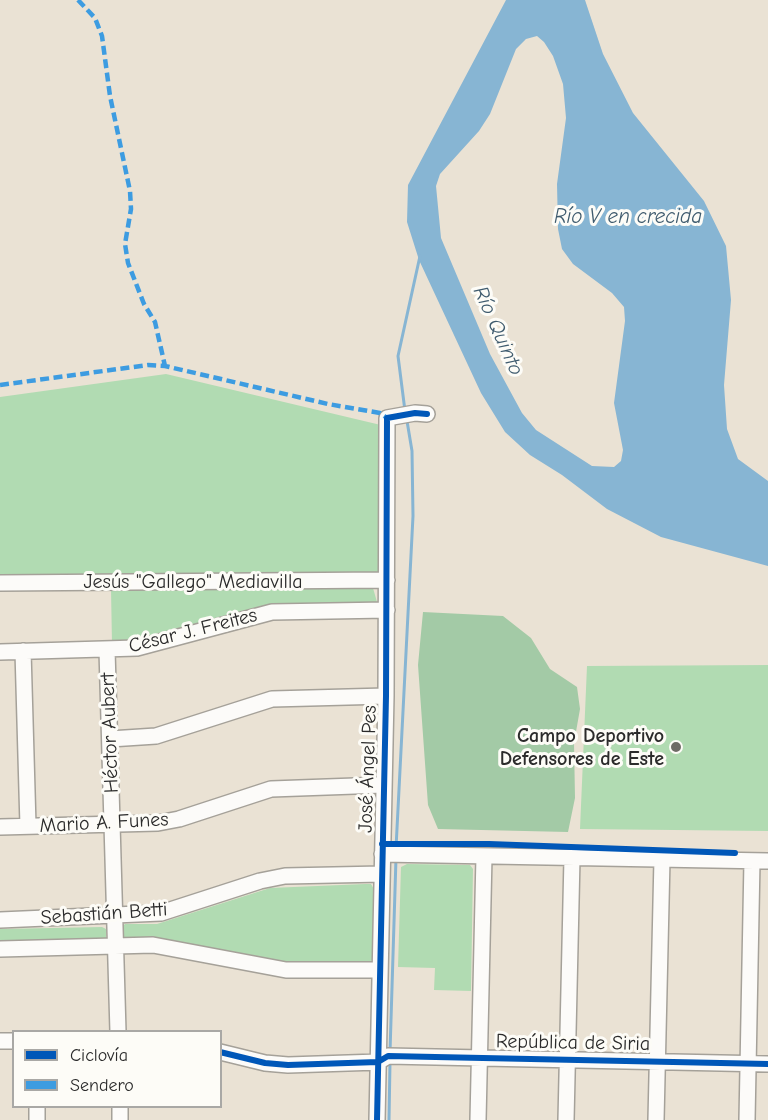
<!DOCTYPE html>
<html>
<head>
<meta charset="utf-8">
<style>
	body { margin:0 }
	#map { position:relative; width:768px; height:1120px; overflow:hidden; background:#eae2d4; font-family:"Comic Neue",sans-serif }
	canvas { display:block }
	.legend { position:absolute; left:12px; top:1030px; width:210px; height:78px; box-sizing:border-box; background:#fdfcf7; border:2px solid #a9a8a5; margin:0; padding:8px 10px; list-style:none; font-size:18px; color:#2b2b2b }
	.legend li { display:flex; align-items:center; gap:12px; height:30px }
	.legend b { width:30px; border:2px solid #a9a8a5 }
</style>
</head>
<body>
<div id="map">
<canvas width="768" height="1120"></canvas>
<ul class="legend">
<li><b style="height:8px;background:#0057b8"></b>Ciclovía</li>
<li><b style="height:8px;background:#3d9ce1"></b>Sendero</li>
</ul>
</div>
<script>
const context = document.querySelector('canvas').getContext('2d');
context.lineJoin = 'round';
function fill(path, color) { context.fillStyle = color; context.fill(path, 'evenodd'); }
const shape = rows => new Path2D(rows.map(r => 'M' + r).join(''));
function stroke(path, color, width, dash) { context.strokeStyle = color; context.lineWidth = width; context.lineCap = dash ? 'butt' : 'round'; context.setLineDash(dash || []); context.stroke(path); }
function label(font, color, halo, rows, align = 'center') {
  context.font = font + ' "Comic Neue",sans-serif'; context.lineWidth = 6; context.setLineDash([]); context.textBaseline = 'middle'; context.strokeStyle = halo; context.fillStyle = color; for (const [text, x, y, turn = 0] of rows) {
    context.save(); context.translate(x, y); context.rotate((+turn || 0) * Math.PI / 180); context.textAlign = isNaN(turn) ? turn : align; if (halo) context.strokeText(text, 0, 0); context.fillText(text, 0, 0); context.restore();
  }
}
fill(shape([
	[166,374,385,426,383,573,0,576,0,397],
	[373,588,377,602,274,607,154,640,112,644,111,589],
	[768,665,768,831,580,829,587,666],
	[407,864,470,865,473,869,471,991,434,990,435,968,398,967,401,867],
	[365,884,371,884,375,891,373,955,372,960,367,963,280,965,122,939,122,927,125,924,157,924,270,888],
	[102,927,106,929,106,939,0,944,0,929]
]), '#b1dbb2');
fill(shape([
	[423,612,503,616,531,638,550,669,577,687,580,709,574,743,575,798,568,832,438,829,428,805,418,665]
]), '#a3caa6');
fill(shape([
	[506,0,585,0,603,54,633,113,704,201,726,246,731,300,724,385,727,429,738,459,768,481,768,566,661,537,607,509,562,475,530,455,505,432,481,393,419,260,407,222,408,185],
	[537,36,544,42,553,56,563,84,566,118,557,184,558,229,562,249,573,264,612,293,624,307,625,321,614,403,623,450,621,461,614,467,592,466,536,430,522,413,490,354,441,238,436,186,440,174,479,131,490,114,516,49,526,39]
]), '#87b5d3');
stroke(shape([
	[405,411,398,356,420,256],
	[396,848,413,516,412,451,407,421],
	[390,1052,396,858],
	[389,1120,390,1062]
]), '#87b5d3', 3);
const minor = shape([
	[0,583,387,580],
	[107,650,118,1032],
	[23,651,28,826],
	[0,652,137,648,272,612,387,610],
	[110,739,156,736,272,699,386,696],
	[0,827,158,823,179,819,271,789,383,785],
	[382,854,768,861],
	[0,920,161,913,260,881,285,876,382,874],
	[0,949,153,945,286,970,380,970],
	[0,1041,14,1041],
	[220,1052,265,1063,288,1065,378,1062,388,1056,768,1064],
	[37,1106,37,1120],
	[120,1106,120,1120],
	[377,1120,386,696,387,418,415,413,427,414],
	[478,1120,484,856],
	[566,1120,572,858],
	[656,1120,662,859],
	[747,1120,752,861]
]);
stroke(minor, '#a5a199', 18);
stroke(minor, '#fcfbf9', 15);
stroke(shape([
	[78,0,95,18,102,36,110,96,130,191,131,209,125,244,128,263,144,304,155,322,165,366],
	[0,385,148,365,165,366,328,404,380,413,387,418]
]), '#3d9ce1', 4.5, [9, 4.5]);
stroke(shape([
	[382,844,489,844,735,853],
	[220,1052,265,1063,288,1065,378,1062,388,1056,768,1064],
	[377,1120,386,696,387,418,415,413,427,414]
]), '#0057b8', 6);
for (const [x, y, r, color] of [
	[676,747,6,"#6e6b66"]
]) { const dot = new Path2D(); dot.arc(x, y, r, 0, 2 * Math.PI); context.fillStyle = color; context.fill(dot); stroke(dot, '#fdfcf7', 2); }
label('20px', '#2b2b2b', '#fdfcf7', [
	["Jesús \"Gallego\" Mediavilla",193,582],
	["César J. Freites",193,631,-14],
	["Héctor Aubert",110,733,-92],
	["José Ángel Pes",368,769,-88],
	["Mario A. Funes",104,823,-3],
	["Sebastián Betti",104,914,-4],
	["República de Siria",573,1043,1]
]);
label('bold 20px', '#2b2b2b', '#fdfcf7', [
	["Campo Deportivo",664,736],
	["Defensores de Este",664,759]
], 'right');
label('italic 21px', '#3f5b6e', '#fdfcf7', [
	["Río V en crecida",628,217],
	["Río Quinto",498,331,66]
]);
</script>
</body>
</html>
